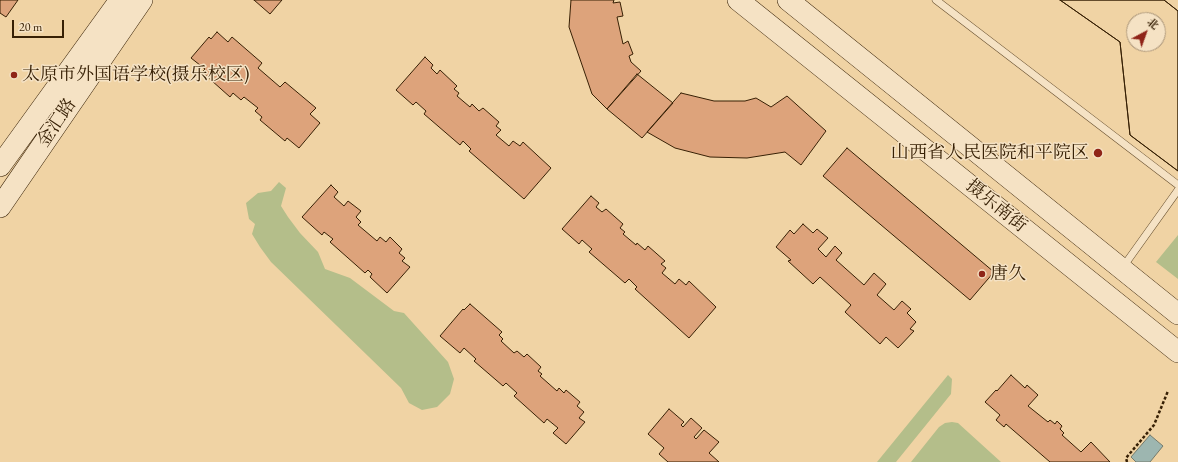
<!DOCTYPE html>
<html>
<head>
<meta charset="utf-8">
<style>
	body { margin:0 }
	#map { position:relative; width:1178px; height:462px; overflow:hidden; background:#f0d3a4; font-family:"EB Garamond","Noto Serif SC",serif }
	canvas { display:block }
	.north { position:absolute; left:1126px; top:12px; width:40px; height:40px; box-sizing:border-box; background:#f5e2c4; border:1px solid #a99478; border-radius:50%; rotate:41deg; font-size:11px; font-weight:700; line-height:16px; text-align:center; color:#372005 }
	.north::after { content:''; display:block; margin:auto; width:14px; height:18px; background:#8f2418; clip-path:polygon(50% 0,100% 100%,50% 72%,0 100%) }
	.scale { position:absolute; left:12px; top:20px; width:52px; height:18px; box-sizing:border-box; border:2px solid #372005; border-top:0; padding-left:5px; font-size:12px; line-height:14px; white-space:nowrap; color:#372005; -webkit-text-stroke:3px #f5e2c4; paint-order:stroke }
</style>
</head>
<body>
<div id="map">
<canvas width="1178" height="462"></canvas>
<div class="north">北</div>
<div class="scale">20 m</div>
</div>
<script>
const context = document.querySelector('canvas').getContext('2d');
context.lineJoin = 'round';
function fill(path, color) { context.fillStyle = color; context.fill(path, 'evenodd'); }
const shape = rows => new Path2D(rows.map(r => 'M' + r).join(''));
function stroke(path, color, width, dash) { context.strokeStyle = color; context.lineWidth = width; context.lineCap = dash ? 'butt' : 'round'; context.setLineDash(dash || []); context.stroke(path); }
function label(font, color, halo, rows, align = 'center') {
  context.font = font + ' "EB Garamond","Noto Serif SC",serif'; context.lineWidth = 3; context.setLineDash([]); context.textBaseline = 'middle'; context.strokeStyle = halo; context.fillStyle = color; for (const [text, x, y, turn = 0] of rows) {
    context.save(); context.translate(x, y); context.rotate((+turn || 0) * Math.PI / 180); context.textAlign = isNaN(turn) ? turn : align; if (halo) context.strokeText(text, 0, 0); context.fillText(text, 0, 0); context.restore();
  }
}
fill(shape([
	[279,182,286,188,281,206,288,217,300,233,318,252,325,269,350,278,394,311,404,313,448,362,454,379,450,394,437,407,422,410,409,403,401,388,271,262,260,247,252,234,255,224,249,219,246,203,258,193,271,191],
	[1178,235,1178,279,1156,262],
	[948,375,952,379,951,394,926,425,896,462,877,462],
	[952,422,958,423,1001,462,911,462,939,427,945,423]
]), '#b4be8a');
const water = shape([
	[1150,435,1163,446,1150,462,1136,462,1131,457,1150,435]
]);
fill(water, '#9db6b0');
stroke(water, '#747a6c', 1);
const building = shape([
	[0,0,18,0,6,17,0,13,0,0],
	[254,0,282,0,270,14,254,0],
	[571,0,614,0,613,3,620,2,623,16,617,17,623,44,628,41,633,54,629,56,631,62,641,71,607,109,592,94,569,27,571,0],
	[1060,0,1164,0,1178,11,1178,171,1130,135,1120,42,1060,0],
	[1134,20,1158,20,1158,44,1134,44,1134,20],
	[1060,0,1164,0,1178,11,1178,171,1130,135,1120,42,1060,0],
	[1134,20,1158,20,1158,44,1134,44,1134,20],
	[217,32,228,42,232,37,262,63,258,68,280,87,285,82,316,108,310,114,320,123,299,148,287,138,285,141,260,120,262,117,255,111,258,108,244,97,241,100,233,93,230,97,202,72,205,69,191,58,209,37,211,39,217,32],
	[425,57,433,65,431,68,437,74,440,70,457,86,454,89,459,93,457,96,470,107,472,104,479,111,483,108,499,122,496,126,501,130,496,135,509,146,513,141,520,146,523,142,551,168,524,199,469,151,471,149,463,141,460,145,424,114,426,111,416,102,413,105,396,90,425,57],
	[637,74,673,103,642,138,607,109,637,74],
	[681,93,714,101,745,101,756,98,771,107,787,96,826,131,801,165,785,152,747,158,710,157,675,148,647,132,681,93],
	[847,148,994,272,970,300,823,176,847,148],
	[331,185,338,192,334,197,344,206,348,201,361,211,356,217,361,222,358,225,377,241,380,237,386,242,390,237,402,249,399,253,405,258,402,261,410,267,387,293,370,277,372,274,368,270,365,273,330,242,333,239,324,232,322,235,302,217,331,185],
	[591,196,599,203,596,207,602,212,606,209,623,224,620,228,625,232,623,234,636,245,637,243,645,250,648,246,665,261,661,264,666,268,662,273,675,284,679,279,686,285,689,281,716,307,689,338,635,289,637,287,629,279,625,283,589,252,592,249,582,240,579,244,562,229,591,196],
	[803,224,813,233,817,229,828,238,818,249,826,257,835,246,842,253,836,260,864,285,874,273,886,284,877,295,894,310,902,301,911,309,907,313,916,322,910,329,914,331,898,348,886,337,880,344,845,312,851,305,820,277,813,284,788,261,791,260,776,247,790,230,794,234,803,224],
	[470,304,502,332,499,335,503,339,501,341,514,353,517,351,524,357,527,354,541,367,538,371,542,374,540,376,557,391,559,388,564,393,566,390,580,402,577,406,584,412,579,418,585,422,566,444,553,433,558,428,547,419,544,423,514,396,517,393,506,383,503,386,474,361,476,359,464,348,460,353,440,336,463,309,464,310,470,304],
	[1011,375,1025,388,1027,385,1038,395,1028,406,1048,422,1050,420,1055,424,1057,421,1062,426,1060,429,1064,433,1062,435,1081,452,1091,442,1110,462,1050,462,1006,424,1004,427,996,420,1000,415,985,402,996,390,997,391,1011,375],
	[669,409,684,422,681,425,683,427,691,418,702,428,694,437,696,439,704,430,719,442,709,453,719,462,668,462,659,454,664,448,648,434,669,409]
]);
fill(building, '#dda37b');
stroke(building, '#372005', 1);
const lane = shape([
	[936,0,1178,185],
	[1123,267,1178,190]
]);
const secondary = shape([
	[738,0,1178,352],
	[788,0,1178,314],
	[0,166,120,0],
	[0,207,142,0]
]);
stroke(lane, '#654d2d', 8);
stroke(secondary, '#372005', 22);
stroke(shape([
	[1127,462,1126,458,1154,425,1168,391]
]), '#372005', 2.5, [3, 2]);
stroke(lane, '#f5e2c4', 7);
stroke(secondary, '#f5e2c4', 21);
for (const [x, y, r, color] of [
	[14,75,4,"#8f2418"],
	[1098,153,5,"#8f2418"],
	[982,274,4,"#8f2418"]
]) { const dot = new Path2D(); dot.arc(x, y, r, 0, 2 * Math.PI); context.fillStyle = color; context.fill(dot); stroke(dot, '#f5e2c4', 1.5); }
label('18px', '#372005', '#f5e2c4', [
	["太原市外国语学校(摄乐校区)",22,75],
	["山西省人民医院和平院区",1089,153,"right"],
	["唐久",990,274]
], 'left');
label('18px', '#372005', '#f5e2c4', [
	["金汇路",57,123,-56],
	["摄乐南街",996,206,39]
]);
</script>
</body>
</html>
